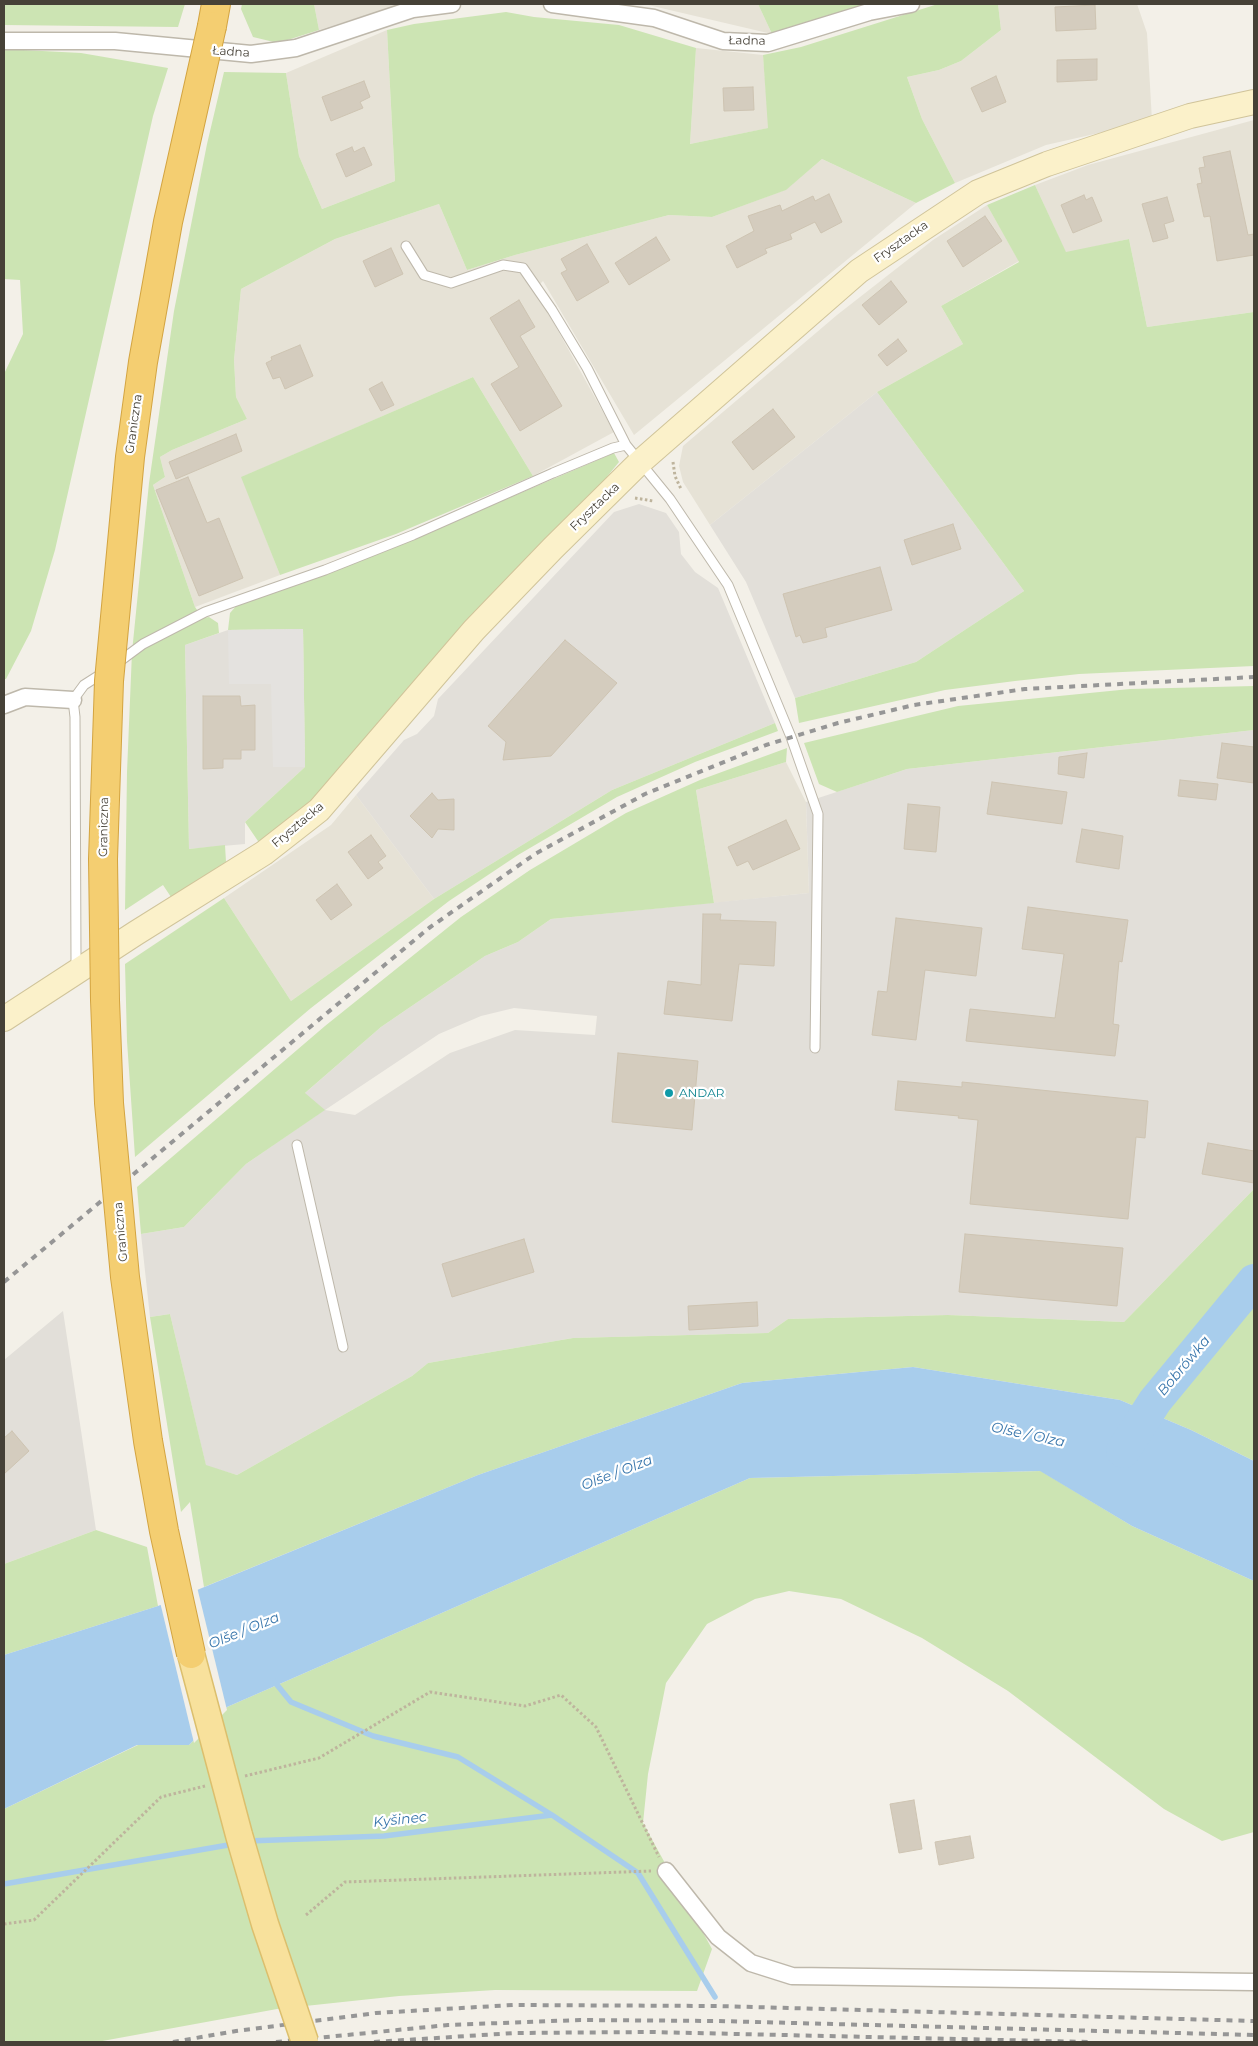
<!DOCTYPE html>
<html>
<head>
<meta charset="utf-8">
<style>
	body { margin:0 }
	#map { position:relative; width:1258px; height:2046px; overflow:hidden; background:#f3f0e8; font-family:Montserrat,sans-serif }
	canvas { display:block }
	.frame { position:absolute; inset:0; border:5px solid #464137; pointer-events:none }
</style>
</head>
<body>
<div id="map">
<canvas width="1258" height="2046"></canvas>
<div class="frame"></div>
</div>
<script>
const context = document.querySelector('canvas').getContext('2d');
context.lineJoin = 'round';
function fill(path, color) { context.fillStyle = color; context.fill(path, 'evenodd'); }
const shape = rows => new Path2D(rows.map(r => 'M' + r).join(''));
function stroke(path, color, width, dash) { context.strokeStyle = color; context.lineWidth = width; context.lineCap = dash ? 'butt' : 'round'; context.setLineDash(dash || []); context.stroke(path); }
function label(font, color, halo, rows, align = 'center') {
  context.font = font + ' Montserrat,sans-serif'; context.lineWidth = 4.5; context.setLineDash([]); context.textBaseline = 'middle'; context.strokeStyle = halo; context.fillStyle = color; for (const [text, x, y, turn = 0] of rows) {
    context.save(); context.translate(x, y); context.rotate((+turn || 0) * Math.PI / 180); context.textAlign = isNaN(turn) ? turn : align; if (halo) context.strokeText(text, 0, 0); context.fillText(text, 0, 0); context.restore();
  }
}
fill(shape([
	[314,4,402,4,319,30],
	[644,4,758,4,772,34],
	[998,4,1137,4,1147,33,1152,121,1046,145,955,183,922,119,907,77,939,70,961,61,1001,30],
	[387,30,395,181,322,209,299,156,286,73],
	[696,48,763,55,769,128,690,144],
	[1254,120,1254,312,1147,327,1129,239,1066,253,1035,185,1088,165],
	[822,159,916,203,634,435,543,281,535,289,614,432,533,476,473,377,242,477,280,575,195,607,153,485,165,477,160,457,172,450,247,419,236,397,234,360,241,289,335,239,439,204,467,270,515,255,669,215,712,217,785,190],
	[987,205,1019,261,941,306,963,344,877,392,710,525,683,482,679,466,683,446,837,315,933,240],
	[786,762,806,802,809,893,714,903,696,790],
	[356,795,434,899,291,1001,224,898,331,825]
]), '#e6e2d6');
fill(shape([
	[877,392,1024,591,916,662,795,698,746,582,710,525],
	[639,504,666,513,679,532,681,554,695,572,718,588,775,723,612,790,434,899,356,795,404,740,417,734,434,716,438,699,614,512],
	[303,629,305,767,245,822,245,844,189,849,185,645,228,630],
	[1254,730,1254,1189,1124,1322,948,1315,788,1319,768,1333,573,1338,428,1363,412,1376,237,1475,206,1466,170,1314,150,1317,141,1234,184,1227,246,1164,324,1110,304,1094,381,1027,485,956,518,942,551,919,809,893,806,802,907,769],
	[514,1008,597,1016,595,1035,515,1030,450,1053,355,1115,325,1110,439,1034,481,1016],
	[63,1311,96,1530,4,1564,4,1360]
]), '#e2dfd9');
fill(shape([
	[4,4,185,4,178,27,4,25],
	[242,4,314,4,319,30,278,43,253,37,241,9],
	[758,4,884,4,772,34],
	[938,4,998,4,1001,30,961,61,939,70,907,77,922,119,955,183,916,203,822,159,786,190,712,217,669,215,515,255,467,270,439,204,335,239,241,289,234,360,236,397,247,419,172,450,160,457,165,477,153,485,195,607,203,618,209,617,218,623,219,633,185,645,189,849,225,845,226,862,171,897,163,885,125,910,127,772,132,652,149,483,174,311,207,144,224,72,286,73,299,156,322,209,395,181,387,30,414,24,506,12,534,17,619,25,696,48,690,144,768,128,763,55,801,47],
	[4,49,81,53,168,68,153,116,55,550,31,631,6,679,4,679,4,374,23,334,20,280,4,279],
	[1035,185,1066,252,1129,239,1147,327,1254,312,1254,666,1079,674,1015,681,945,690,799,723,795,698,916,662,1024,591,877,392,963,344,941,306,1019,262,987,205],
	[473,377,533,476,396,534,280,575,241,477],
	[614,453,619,462,601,484,302,811,260,844,245,822,305,767,303,629,228,630,230,613,237,605,415,538],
	[1254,686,1254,730,907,769,837,792,819,784,804,743,958,706,1130,689],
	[775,723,778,731,695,762,617,797,518,855,449,901,311,1008,135,1157,127,1041,125,964,224,898,291,1001,434,899,612,790],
	[787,748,786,762,696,790,714,903,551,919,518,942,485,956,381,1027,305,1093,325,1110,246,1164,184,1227,141,1234,137,1187,325,1026,461,917,530,870,626,813,700,780],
	[1254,1189,1254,1461,1191,1430,1120,1400,913,1367,742,1383,478,1475,204,1587,190,1502,181,1512,150,1317,170,1314,206,1465,237,1475,412,1376,428,1363,573,1338,768,1333,788,1319,948,1315,1124,1322],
	[1041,1471,1132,1526,1254,1581,1254,1832,1222,1841,1164,1809,1008,1691,922,1638,841,1599,789,1591,755,1599,707,1624,666,1683,648,1774,643,1823,712,1949,697,1991,495,1990,399,1996,277,2009,97,2042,4,2042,4,1809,138,1745,189,1745,227,1707,750,1478],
	[96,1530,147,1547,158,1606,4,1655,4,1564]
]), '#cce4b3');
fill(shape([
	[303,629,305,767,273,767,271,684,229,684,228,630]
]), '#e4e2df');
fill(shape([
	[913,1367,1120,1400,1191,1430,1254,1461,1254,1581,1132,1526,1040,1471,750,1478,227,1707,189,1745,137,1745,4,1809,4,1655,158,1606,478,1475,742,1383]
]), '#a8cdec');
fill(shape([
	[197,1587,227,1710,194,1743,160,1602]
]), '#f3f0e8');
stroke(shape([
	[273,1680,291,1702,373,1736,458,1757,552,1815],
	[248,1841,384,1836,552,1815,638,1873,715,1997],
	[4,1884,234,1844]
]), '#a8cdec', 5.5);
stroke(shape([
	[1123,1451,1155,1401,1254,1281]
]), '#a8cdec', 34);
const building = shape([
	[1095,5,1096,29,1056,31,1055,7,1095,5],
	[1097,59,1097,80,1057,82,1057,60,1097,59],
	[996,76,1006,102,982,112,971,88,996,76],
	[364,81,370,97,360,102,363,108,331,121,322,97,364,81],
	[753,87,754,110,724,111,723,88,753,87],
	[352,147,354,152,364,147,372,165,346,177,336,154,352,147],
	[1230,151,1248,235,1254,234,1254,255,1217,261,1210,216,1204,217,1197,184,1202,183,1199,168,1205,167,1203,157,1230,151],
	[829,194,842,222,821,233,815,222,790,234,792,239,765,249,767,253,737,268,726,246,754,231,748,216,780,205,782,211,813,196,815,201,829,194],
	[1084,195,1086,200,1092,197,1102,221,1073,233,1061,205,1084,195],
	[1167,197,1174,221,1164,224,1168,238,1153,242,1142,204,1167,197],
	[985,216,1002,241,963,267,947,241,985,216],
	[656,237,670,260,629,285,615,263,656,237],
	[587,244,609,282,577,301,561,273,567,270,561,259,587,244],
	[391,248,403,274,375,287,363,261,391,248],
	[891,281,907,302,879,325,862,305,891,281],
	[519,300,535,327,520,336,562,406,520,431,491,384,519,367,490,318,519,300],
	[898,339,907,351,887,366,878,355,898,339],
	[300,345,313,376,285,389,280,377,273,379,266,363,272,360,271,357,300,345],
	[382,382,394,405,381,411,369,389,382,382],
	[773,409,795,437,753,470,732,442,773,409],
	[236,434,242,451,176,479,169,462,236,434],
	[188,477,207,523,219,518,243,578,199,596,156,490,188,477],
	[953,524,961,549,912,565,904,540,953,524],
	[880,567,892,610,825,628,827,637,803,643,800,635,796,637,783,594,880,567],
	[565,640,617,683,551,756,503,760,506,742,488,726,565,640],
	[203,696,240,696,241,706,255,705,255,750,241,750,241,759,223,759,223,768,203,769,203,696],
	[1222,743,1254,747,1254,783,1217,778,1222,743],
	[1087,753,1084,778,1058,774,1059,757,1087,753],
	[1180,780,1218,784,1216,800,1178,796,1180,780],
	[992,782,1067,792,1062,824,987,814,992,782],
	[432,793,438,800,454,799,454,830,438,829,432,838,410,816,432,793],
	[908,804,940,807,936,852,904,849,908,804],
	[786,820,800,849,753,870,748,861,737,866,728,847,786,820],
	[1082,829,1123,836,1119,869,1076,862,1082,829],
	[371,835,386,856,378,862,383,868,368,879,348,852,371,835],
	[337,884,352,905,331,920,316,900,337,884],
	[1028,907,1128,920,1122,962,1119,961,1113,1024,1119,1025,1115,1056,966,1041,970,1009,1055,1018,1064,954,1022,949,1028,907],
	[703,914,721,914,720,920,776,922,774,966,739,964,732,1021,664,1014,668,981,701,985,703,914],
	[896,918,982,928,976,976,925,970,916,1040,872,1035,878,991,887,992,896,918],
	[618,1053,698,1061,692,1130,612,1122,618,1053],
	[898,1081,962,1087,962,1082,1148,1101,1145,1138,1136,1137,1128,1219,970,1204,978,1120,958,1118,959,1116,895,1110,898,1081],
	[1208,1143,1254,1151,1254,1183,1202,1174,1208,1143],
	[965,1234,1123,1248,1117,1306,959,1292,965,1234],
	[524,1239,534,1272,452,1297,442,1264,524,1239],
	[757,1302,758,1326,689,1330,688,1306,757,1302],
	[12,1431,29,1451,4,1474,4,1438,12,1431],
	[914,1800,922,1849,899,1853,890,1804,914,1800],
	[970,1836,974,1858,939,1865,935,1842,970,1836]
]);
fill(building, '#d4ccbe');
stroke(building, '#cec4b2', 1);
const lane = shape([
	[406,246,424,275,451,283,503,265,523,268,552,310,587,368,626,445],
	[116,664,143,644,205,612,325,570,413,535,553,473,613,448,626,445,670,499,728,585,791,737,818,814,815,1048],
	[80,967,76,960,75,717,73,700,84,685,106,671],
	[297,1145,343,1347]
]);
const street = shape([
	[552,4,654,18,723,41,768,43,869,12,911,4],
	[4,41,115,41,251,54,296,48,413,9,452,4],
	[4,705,25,697,73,700],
	[666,1871,718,1937,751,1963,792,1976,1254,1982]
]);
const secondary = shape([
	[4,1019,136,933,264,853,319,810,474,630,553,548,639,463,859,271,978,192,1047,164,1190,116,1254,102]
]);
const highway = shape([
	[212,26,216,4]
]);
stroke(lane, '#beb8ab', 11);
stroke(street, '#beb8ab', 19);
stroke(secondary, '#d0c49a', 26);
stroke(highway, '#d3a441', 30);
stroke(shape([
	[673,462,675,476,681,489],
	[635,498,653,501],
	[245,1776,319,1758,430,1692,525,1706,561,1695,596,1727,659,1857],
	[306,1915,345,1882,651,1871],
	[4,1924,34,1920,161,1797,205,1786]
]), '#beb49d', 3, [2.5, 2.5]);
stroke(lane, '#fff', 9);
stroke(street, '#fff', 16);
stroke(secondary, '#fbf1ca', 24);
stroke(highway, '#f4ce71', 28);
stroke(shape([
	[4,1282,429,928,535,854,645,794,766,745,838,723,914,705,1025,689,1254,677],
	[173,2042,236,2031,376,2013,513,2005,717,2006,1254,2021],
	[276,2042,448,2025,580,2020,718,2021,1254,2035],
	[374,2042,514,2033,651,2032,1090,2042]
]), '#969696', 4, [6, 6]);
const primaryBridge = shape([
	[191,1654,239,1835,265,1924,305,2042]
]);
const highwayBridge = shape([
	[191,1654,164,1531,148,1441,125,1277,109,1103,105,1000,103,859,109,681,130,457,143,362,168,222,212,26]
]);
stroke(primaryBridge, '#dcbf6d', 29, []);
stroke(highwayBridge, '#d3a441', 30, []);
stroke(primaryBridge, '#f8e19c', 26);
stroke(highwayBridge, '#f4ce71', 28);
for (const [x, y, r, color] of [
	[669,1093,5,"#0f9aa8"]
]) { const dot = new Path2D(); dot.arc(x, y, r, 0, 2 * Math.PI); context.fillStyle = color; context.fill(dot); stroke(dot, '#fff', 2); }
label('12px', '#464137', '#fff', [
	["Ładna",747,41,1],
	["Ładna",231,52,4],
	["Frysztacka",901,242,-35],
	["Graniczna",134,424,-82],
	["Frysztacka",595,507,-44],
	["Frysztacka",298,825,-40],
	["Graniczna",104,827,-89],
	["Graniczna",121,1232,-95]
]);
label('12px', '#0d838f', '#fff', [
	["ANDAR",679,1093]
], 'left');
label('italic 14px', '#3775ab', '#fff', [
	["Bobrówka",1184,1366,-50],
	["Olše / Olza",1028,1435,12],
	["Olše / Olza",617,1473,-21],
	["Olše / Olza",244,1631,-22],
	["Kyšinec",400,1820,-6]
]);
</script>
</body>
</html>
